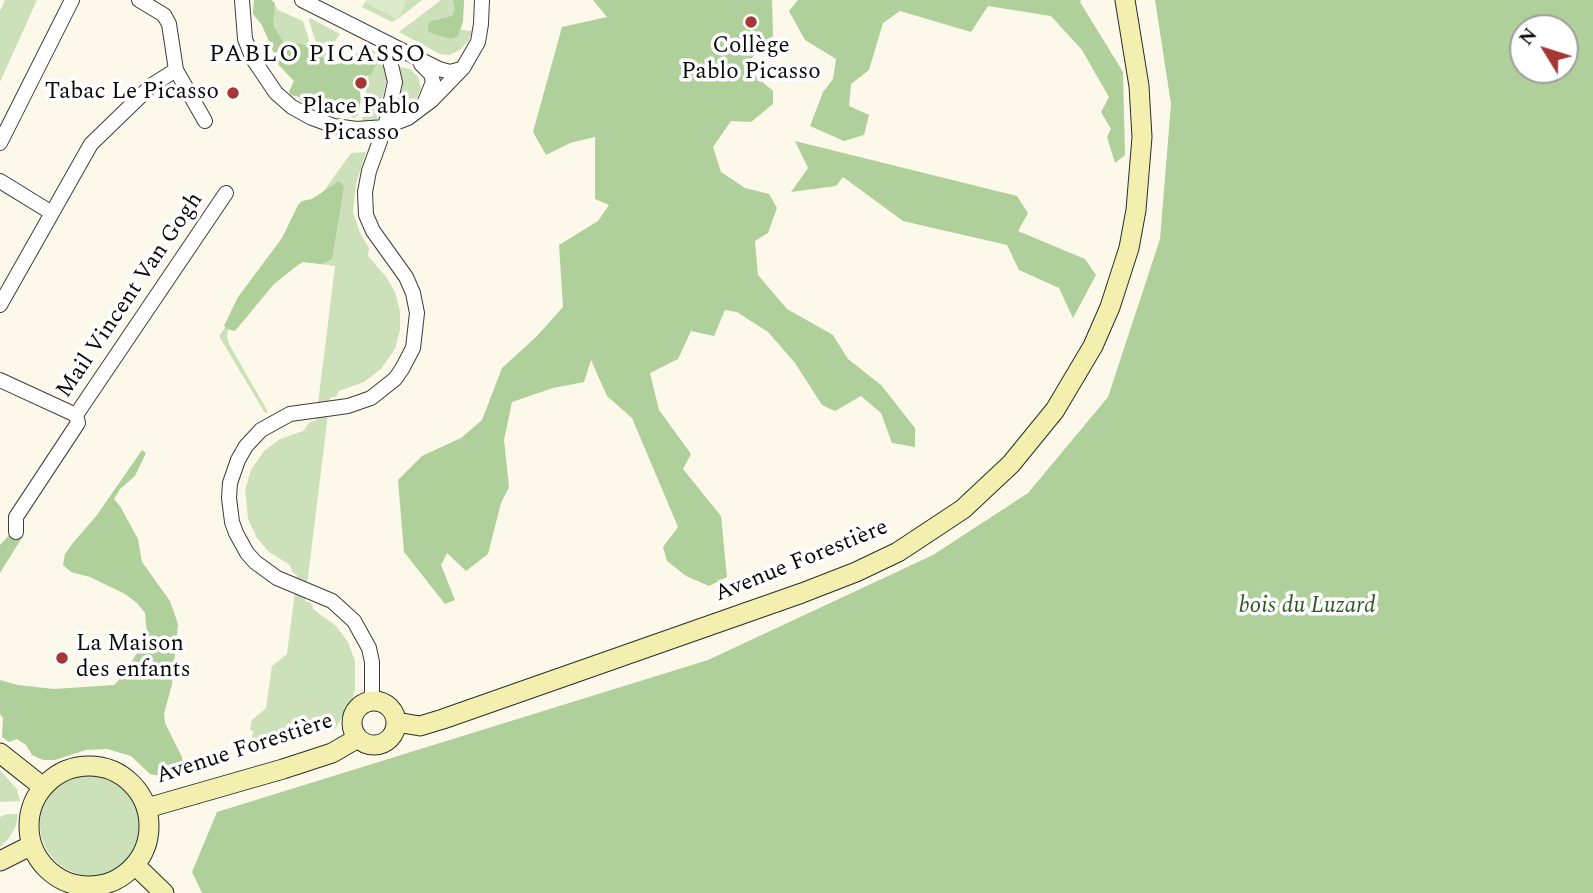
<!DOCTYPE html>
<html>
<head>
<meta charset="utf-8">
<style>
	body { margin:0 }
	#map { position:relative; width:1593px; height:893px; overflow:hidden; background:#fcf9ea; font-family:Spectral,serif }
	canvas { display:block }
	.north { position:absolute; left:1509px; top:14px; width:70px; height:70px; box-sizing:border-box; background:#fff; border:2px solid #9d9d9d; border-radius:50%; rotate:308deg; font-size:19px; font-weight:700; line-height:28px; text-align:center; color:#0a0a0a }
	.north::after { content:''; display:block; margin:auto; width:24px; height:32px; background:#a63736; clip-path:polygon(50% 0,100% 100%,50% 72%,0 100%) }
</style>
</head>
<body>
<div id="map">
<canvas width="1593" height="893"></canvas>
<div class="north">N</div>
</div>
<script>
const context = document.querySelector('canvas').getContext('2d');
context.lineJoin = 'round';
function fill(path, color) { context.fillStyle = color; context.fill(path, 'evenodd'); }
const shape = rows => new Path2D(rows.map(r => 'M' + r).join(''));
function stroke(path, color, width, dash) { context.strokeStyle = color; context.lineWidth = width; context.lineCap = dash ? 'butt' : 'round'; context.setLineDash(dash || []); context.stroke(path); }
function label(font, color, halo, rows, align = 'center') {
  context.font = font + ' Spectral,serif'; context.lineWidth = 7; context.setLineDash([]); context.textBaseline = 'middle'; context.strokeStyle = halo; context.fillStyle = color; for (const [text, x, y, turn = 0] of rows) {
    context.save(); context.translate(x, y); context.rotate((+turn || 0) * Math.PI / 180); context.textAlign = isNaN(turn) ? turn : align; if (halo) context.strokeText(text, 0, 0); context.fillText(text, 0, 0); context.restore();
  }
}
fill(shape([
	[5,0,37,0,0,82,0,11],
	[254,0,273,1,278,10,303,21,317,66,295,96,289,92,294,81,279,65,262,25,253,14],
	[405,0,422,0,398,19,392,22,362,7,365,2,398,19],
	[441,0,464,0,461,30,472,31,469,40,460,50,449,55,440,54,399,32],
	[310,18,340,34,322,60,309,21],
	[372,50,384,57,388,76,377,119,368,123,362,121],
	[400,67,410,69,418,77,421,89,415,101,392,113,402,88],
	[366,152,356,184,353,212,360,233,369,248,368,256,387,278,395,292,400,311,400,330,395,349,381,369,364,382,339,391,336,397,330,398,305,601,311,603,313,609,336,626,348,642,355,661,355,690,352,701,335,729,250,754,253,731,250,730,252,720,266,708,272,666,287,654,297,575,293,573,290,565,269,552,257,538,248,519,245,490,251,470,264,451,280,439,303,431,310,422,316,420,335,266,280,259,228,330,227,337,229,344,268,412,265,413,219,336,351,153],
	[0,770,17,789,20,801,0,802],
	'40 824a52 52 0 1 1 104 0a52 52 0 1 1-104 0Z',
	[7,814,18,814,16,826,9,838,0,847,0,817]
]), '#cce1b9');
fill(shape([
	[254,0,271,0,275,3,273,25,284,43,302,44,331,63,339,64,359,52,375,61,375,66,371,75,362,77,358,82,361,98,358,115,354,118,351,116,344,105,319,96,308,106,302,103,299,97,291,95,289,92,294,81,279,65,262,25,253,14],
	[453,0,464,0,463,21,458,36,451,39,431,33,428,31,428,26,431,21,452,16,455,10],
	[593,0,772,0,773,36,744,66,773,91,773,104,751,122,731,121,713,147,721,172,745,188,769,194,777,208,768,233,755,241,758,275,787,309,833,335,848,359,881,385,915,428,915,447,892,443,881,413,861,396,835,411,822,405,795,363,768,332,737,312,725,310,714,336,691,331,678,359,650,373,659,410,691,454,683,469,721,516,727,577,709,586,686,576,667,561,663,547,678,527,632,418,607,396,591,360,584,382,553,388,512,402,504,440,509,487,501,503,488,554,466,571,447,553,441,565,455,600,445,604,404,552,398,480,422,456,461,438,482,420,502,368,536,337,563,307,559,245,598,221,609,205,595,199,595,137,570,143,546,155,533,132,562,27,607,17],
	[798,0,1081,0,1080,2,1123,72,1125,155,1115,163,1107,137,1111,129,1101,112,1109,97,1082,50,1051,16,988,6,971,32,900,11,883,23,869,70,851,84,849,106,869,115,864,135,844,141,810,126,823,92,833,79,836,59,805,40,789,11],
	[1155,0,1593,0,1593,893,202,893,192,872,217,812,708,660,933,555,1028,493,1108,397,1160,239,1171,104],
	[1523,28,1565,28,1565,70,1523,70],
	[795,141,1017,196,1028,213,1018,231,1085,259,1096,275,1073,318,1059,288,1019,270,1007,245,903,221,843,177,836,186,791,192,808,168],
	[339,181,344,186,332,259,322,264,303,262,298,265,274,284,235,331,227,329,224,326,238,297,282,238,298,205,302,201,312,199],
	[142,450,146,453,135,476,120,489,114,499,120,506,138,539,142,562,170,601,178,624,172,684,164,714,165,723,182,757,182,765,175,772,161,776,150,774,131,756,107,749,86,750,55,760,43,760,32,755,26,745,17,739,9,742,2,737,3,718,0,714,0,680,18,685,54,689,114,685,119,680,144,643,147,634,145,613,137,603,125,594,90,577,71,572,63,565,65,554,72,544,97,515],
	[13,531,20,531,23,536,0,573,0,545]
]), '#afd09a');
fill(shape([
	[366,0,405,0,407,1,398,19,365,2]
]), '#ddeac9');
const street = shape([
	[242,0,245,39,253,59,276,93,292,107,312,118,334,126,357,129,385,127,408,118,432,100,463,68,478,42,481,24,482,0],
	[302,0,439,69,450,72,461,69],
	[421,64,431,74,433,82,424,104],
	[176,70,205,121],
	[0,143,72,0],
	[0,181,52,213],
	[0,305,91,144,152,85,176,70,169,24,164,15,139,0],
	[0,380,76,415],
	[16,532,16,517,78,423,76,415,226,193],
	[372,701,372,662,369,648,354,621,332,601,277,578,255,562,247,553,236,533,232,522,229,498,230,483,238,460,246,446,261,430,290,414,348,406,371,398,395,379,402,369,413,348,417,313,413,293,406,277,373,231,366,215,365,192,369,171,385,127,395,82,386,44]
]);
const secondary = shape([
	'352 723a22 22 0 1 1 44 0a22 22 0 1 1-44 0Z',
	[396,722,420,726,443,719,802,593,856,572,898,552,963,509,1011,464,1055,410,1093,346,1110,307,1129,248,1136,210,1142,137,1139,86,1125,0],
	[0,753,43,787],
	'29 826a60 60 0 1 1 120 0a60 60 0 1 1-120 0Z',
	[147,808,283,769,332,753,358,738],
	[0,861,32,845],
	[135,865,164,893]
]);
stroke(street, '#3d3d3d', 16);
stroke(secondary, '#2c2c2c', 21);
stroke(street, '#fff', 14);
stroke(secondary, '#f3efae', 19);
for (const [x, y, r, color] of [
	[751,22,7,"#a63736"],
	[361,83,7,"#a63736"],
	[233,93,7,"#a63736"],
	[62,658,7,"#a63736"]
]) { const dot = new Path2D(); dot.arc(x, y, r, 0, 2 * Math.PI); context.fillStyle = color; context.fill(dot); stroke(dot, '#fff', 2.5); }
label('23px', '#0a0a0a', '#fff', [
	["Collège",751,47],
	["Pablo Picasso",751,73],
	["Tabac Le Picasso",219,93,"right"],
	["Place Pablo",361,108],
	["Picasso",361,134],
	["La Maison",76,645,"left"],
	["des enfants",76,671,"left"]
]);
label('23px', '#0a0a0a', '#fff', [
	["Mail Vincent Van Gogh",131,296,-56],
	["Avenue Forestière",802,562,-22],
	["Avenue Forestière",245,750,-18]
]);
label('italic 23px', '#2c5824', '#fff', [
	["bois du Luzard",1307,607]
]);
context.letterSpacing = '2px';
label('24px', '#0a0a0a', '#fff', [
	["PABLO PICASSO",318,56]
]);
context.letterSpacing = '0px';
</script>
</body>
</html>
